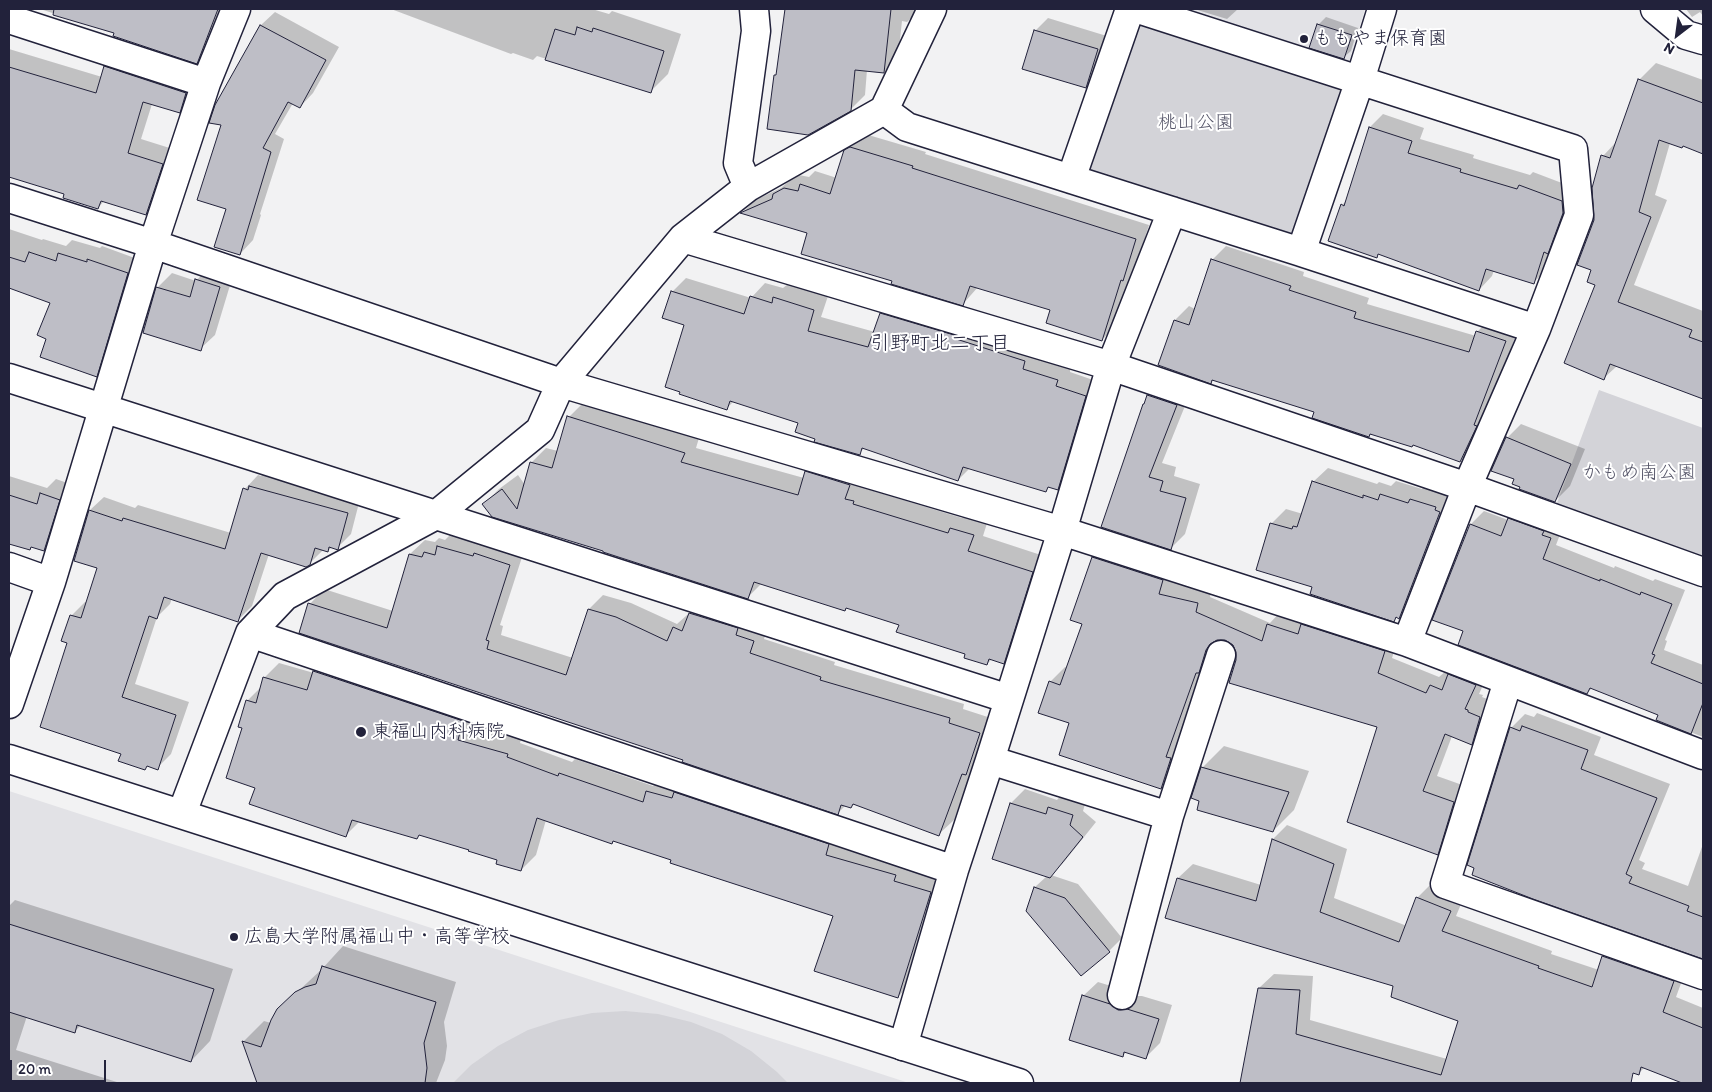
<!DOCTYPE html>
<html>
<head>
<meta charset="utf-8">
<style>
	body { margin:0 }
	#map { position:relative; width:1712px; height:1092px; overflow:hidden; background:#f2f2f3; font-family:Itim,sans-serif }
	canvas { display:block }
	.frame { position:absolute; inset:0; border:10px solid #22223b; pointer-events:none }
	.north { position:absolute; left:1652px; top:10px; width:50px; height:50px; -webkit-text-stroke:4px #fff; paint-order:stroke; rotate:210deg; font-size:14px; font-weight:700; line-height:20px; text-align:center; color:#22223b }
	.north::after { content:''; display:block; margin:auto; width:18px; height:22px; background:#22223b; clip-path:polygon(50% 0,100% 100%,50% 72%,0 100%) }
	.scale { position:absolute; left:10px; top:1060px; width:96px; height:22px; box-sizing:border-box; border:2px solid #22223b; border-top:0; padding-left:6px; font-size:15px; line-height:18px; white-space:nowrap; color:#22223b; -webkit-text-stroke:4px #fff; paint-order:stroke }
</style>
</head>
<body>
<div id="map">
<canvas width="1712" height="1092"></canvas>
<div class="frame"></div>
<div class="north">N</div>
<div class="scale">20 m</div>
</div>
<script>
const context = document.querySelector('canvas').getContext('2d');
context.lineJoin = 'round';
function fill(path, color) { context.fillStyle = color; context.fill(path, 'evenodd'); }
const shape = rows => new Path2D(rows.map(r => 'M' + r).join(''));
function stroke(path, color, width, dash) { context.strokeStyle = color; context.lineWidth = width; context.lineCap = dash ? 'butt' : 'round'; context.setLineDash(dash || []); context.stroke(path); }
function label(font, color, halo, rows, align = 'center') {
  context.font = font + ' Itim,"Klee One",sans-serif'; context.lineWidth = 4; context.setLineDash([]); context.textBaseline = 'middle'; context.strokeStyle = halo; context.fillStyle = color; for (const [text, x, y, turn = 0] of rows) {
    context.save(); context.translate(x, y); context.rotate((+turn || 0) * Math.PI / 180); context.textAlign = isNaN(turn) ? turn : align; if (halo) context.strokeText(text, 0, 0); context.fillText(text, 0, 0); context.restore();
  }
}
fill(shape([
	[1157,9,1365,9,1347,69],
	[9,791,909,1083,9,1083]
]), '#e2e2e6');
fill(shape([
	[1133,10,1356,82,1299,248,1075,177],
	[1599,390,1703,428,1703,566,1554,511],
	[625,1011,658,1014,691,1022,722,1034,751,1051,777,1072,788,1083,453,1083,471,1065,498,1046,528,1030,559,1020,592,1013]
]), '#d3d3d8');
fill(shape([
	[40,9,225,9,210,49,197,62,115,33],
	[391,9,592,9,609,14,612,11,681,34,668,74,650,92,537,56,533,60,513,53,511,54],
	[787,9,920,9,907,22,902,21,898,58,884,72,867,70,865,95,850,110,778,73],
	[1194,9,1238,9,1227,19],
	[1686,9,1703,9,1703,16,1700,12,1692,17],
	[275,12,339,47,313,93,300,107,293,103,275,134,284,139,260,214,261,215,253,240,240,254,228,208,222,124,216,106,261,25],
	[1326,17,1358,28,1351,51,1344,57,1311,47,1319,24],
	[1048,18,1110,37,1098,74,1086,87,1035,31],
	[9,49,102,77,105,67,119,53,200,79,193,98,179,112,152,104,141,139,176,150,160,200,146,214,104,201,98,208,66,193,9,176],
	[1656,63,1703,80,1703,152,1684,145,1670,143,1655,195,1667,200,1634,285,1703,311,1703,397,1617,366,1604,378,1597,285,1592,270,1595,220,1603,156,1617,141,1639,80],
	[1383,114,1424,128,1420,139,1474,155,1473,158,1530,175,1533,172,1575,188,1547,269,1533,283,1494,270,1492,276,1479,290,1380,253,1376,256,1342,205,1347,200,1370,127],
	[865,134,926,152,925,154,1149,225,1136,265,1133,269,1116,325,1102,340,1052,310,978,287,963,304,893,280,808,233,742,213,755,200,781,188,789,181,799,175,809,177,815,171,837,178,846,151],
	[9,229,42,240,43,239,66,246,72,240,100,248,102,246,140,260,110,362,96,375,48,338,51,302,9,287],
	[1226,246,1304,272,1303,276,1369,298,1367,304,1476,336,1477,332,1491,318,1519,327,1474,447,1460,461,1414,444,1372,433,1369,436,1315,412,1214,380,1211,382,1175,320,1189,306,1195,309,1212,260],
	[211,265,234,272,215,335,200,349,158,287,172,273,196,281],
	[686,278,751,298,765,283,783,288,788,284,828,296,821,317,875,332,881,314,895,300,1071,367,1070,372,1099,382,1072,474,1058,488,1050,486,1046,490,970,468,958,480,865,447,859,454,817,438,799,422,734,401,727,408,672,292],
	[1163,381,1191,391,1162,463,1176,467,1174,476,1200,484,1185,534,1171,548,1103,526,1149,396],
	[584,402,699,438,696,448,804,478,806,472,821,457,868,486,867,489,962,518,966,514,988,520,983,536,1047,557,1018,648,1003,663,992,659,987,664,900,624,847,607,845,609,762,583,748,597,484,504,499,489,518,475,525,485,531,463,546,448,558,451,569,417],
	[1521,424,1585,449,1570,486,1555,501,1521,487,1516,479,1507,438],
	[1328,468,1377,484,1379,482,1391,486,1396,481,1422,489,1425,485,1450,493,1449,496,1454,498,1413,603,1394,620,1313,586,1258,569,1272,523,1286,509,1303,514,1313,482],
	[264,473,360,499,351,534,337,548,332,547,328,551,324,549,309,564,269,554,252,606,238,620,172,598,170,604,157,617,135,684,189,702,171,754,157,768,149,765,145,768,122,753,68,643,72,615,85,602,87,602,98,567,90,510,104,497,135,508,138,505,231,533,245,489,258,475,261,476],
	[9,476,47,488,56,479,73,485,58,536,44,550,32,546,30,549,9,542],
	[1522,505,1564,524,1556,545,1614,568,1615,566,1653,581,1655,579,1685,590,1665,640,1667,641,1664,650,1703,665,1703,737,1657,719,1659,714,1592,688,1587,693,1465,631,1471,524,1484,511,1508,520],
	[453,532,524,551,500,625,503,626,501,635,573,658,589,609,603,595,631,603,677,624,705,599,768,627,764,639,835,662,834,665,964,704,963,709,994,719,980,759,973,766,954,820,939,834,854,804,851,807,846,805,838,813,685,760,310,604,324,589,393,611,410,554,425,540,435,542,439,538,445,540],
	[1108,543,1212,589,1210,597,1270,623,1283,609,1399,636,1392,658,1439,677,1446,671,1490,670,1479,694,1483,695,1482,697,1495,702,1486,729,1472,743,1452,736,1437,776,1468,787,1452,838,1437,853,1379,727,1237,660,1238,652,1234,644,1226,639,1219,639,1176,772,1161,787,1070,723,1050,682,1065,667,1068,668,1084,624,1093,558],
	[329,657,477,707,472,726,521,739,520,743,572,762,575,759,653,786,662,777,945,877,912,982,898,997,834,915,615,840,612,843,546,820,536,855,521,870,499,859,470,849,420,834,417,838,360,821,346,835,256,787,244,727,247,701,262,686,264,678,279,663,314,673],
	[1537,713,1601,737,1594,755,1670,784,1639,860,1645,863,1642,869,1688,886,1703,844,1703,958,1534,897,1511,728,1525,714,1534,717],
	[1224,746,1309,771,1294,810,1273,831,1201,800,1202,768],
	[1025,789,1057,800,1063,793,1086,801,1083,811,1096,822,1064,862,1051,875,1078,884,1122,938,1109,951,1028,911,1035,887,1047,876,1011,803],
	[1287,825,1347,849,1334,898,1407,926,1417,898,1431,884,1464,897,1456,916,1552,951,1551,954,1599,970,1603,957,1617,942,1687,967,1676,997,1703,1008,1703,1083,1685,1083,1645,1067,1638,1074,1621,1067,1618,1078,1612,1083,1303,1083,1296,1081,1296,1083,1241,1083,1259,988,1274,974,1313,976,1310,1020,1447,1059,1460,1020,1395,985,1178,878,1193,864,1261,885,1273,839],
	[15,900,233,969,210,1041,191,1061,81,1025,74,1032,27,1016,16,1050,120,1083,9,1083,9,906],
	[343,946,456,982,444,1022,447,1046,445,1060,436,1083,257,1083,258,1081,243,1042,264,1021,271,1023,278,1010,322,969],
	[1098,982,1124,990,1132,996,1142,996,1172,1005,1160,1043,1146,1057,1127,1051,1123,1056,1083,996]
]), '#0003');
const building = shape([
	[54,9,218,9,197,64,113,36,114,33,53,15,54,9],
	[785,9,891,9,884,73,855,70,851,111,808,135,767,129,774,75,776,75,785,9],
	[1317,24,1352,35,1344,59,1309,48,1317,24],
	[260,25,326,60,300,108,288,102,263,148,271,152,240,255,214,247,226,209,197,200,221,125,209,123,215,105,260,25],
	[577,27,592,32,593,28,664,51,651,93,545,60,555,29,575,35,577,27],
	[1034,30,1098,49,1086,88,1022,69,1034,30],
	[104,66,186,93,180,113,143,102,128,153,163,164,146,215,101,201,98,209,63,198,64,194,9,177,9,67,96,93,104,66],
	[1638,79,1703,103,1703,154,1683,146,1682,148,1659,140,1639,212,1651,217,1618,302,1692,330,1689,337,1703,342,1703,399,1610,364,1604,380,1564,363,1595,285,1587,282,1591,270,1577,265,1594,220,1592,188,1601,155,1610,158,1638,79],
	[1369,127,1412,141,1408,153,1461,169,1460,172,1517,189,1519,185,1562,201,1563,213,1548,254,1544,252,1534,284,1486,269,1479,291,1378,254,1377,258,1328,241,1341,204,1344,206,1369,127],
	[850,147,913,166,912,168,1136,239,1123,281,1121,280,1102,341,1046,323,1050,310,970,286,963,306,891,284,892,281,801,254,807,233,740,213,772,199,773,194,784,188,798,191,800,184,830,194,844,150,850,147],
	[29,252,56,261,58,253,87,262,87,259,128,273,97,377,40,357,46,339,37,335,50,303,9,288,9,257,25,262,29,252],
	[1211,259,1291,286,1289,290,1356,312,1354,318,1469,352,1476,331,1506,341,1474,425,1477,426,1460,462,1413,445,1412,447,1370,434,1369,437,1312,418,1314,412,1212,380,1211,384,1158,365,1174,320,1189,325,1211,259],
	[195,279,220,287,201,351,143,333,156,287,190,297,195,279],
	[671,291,744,314,750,296,772,303,773,297,814,310,808,331,868,347,880,313,954,335,953,338,1025,361,1023,369,1058,380,1056,386,1086,396,1058,490,1048,487,1046,492,963,467,958,481,862,448,860,455,814,442,815,439,795,432,798,423,730,401,727,410,679,394,680,392,665,387,684,325,662,318,671,291],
	[1147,395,1177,405,1149,477,1163,481,1160,491,1186,498,1171,550,1101,527,1143,404,1144,404,1147,395],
	[567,416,685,453,681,462,798,495,805,471,850,485,845,499,854,501,853,504,948,533,950,528,974,535,968,551,1033,572,1004,664,989,659,987,665,964,658,965,654,896,632,899,625,846,608,845,611,754,582,748,599,603,552,603,551,492,517,482,504,502,489,517,509,530,462,552,468,567,416],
	[1506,437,1571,464,1555,502,1519,489,1520,487,1512,484,1514,479,1491,471,1506,437],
	[1312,481,1363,498,1363,495,1378,500,1380,494,1408,503,1410,499,1436,507,1435,510,1440,512,1399,619,1396,617,1394,622,1310,594,1312,587,1256,570,1270,523,1292,529,1293,526,1297,527,1312,481],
	[249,486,348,513,338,550,329,547,328,552,315,548,310,565,306,567,261,553,238,622,164,597,157,619,149,616,122,697,176,715,158,770,147,766,145,770,118,761,121,754,40,727,67,643,61,641,70,615,81,618,97,568,74,561,89,510,122,521,123,518,225,549,243,488,248,490,249,486],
	[40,493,60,500,44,551,31,547,30,550,9,544,9,495,37,504,40,493],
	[1508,518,1544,531,1542,535,1551,538,1543,559,1600,581,1600,579,1640,595,1641,592,1672,604,1652,654,1655,655,1651,663,1703,684,1703,703,1691,734,1656,720,1658,715,1590,688,1587,694,1458,645,1463,631,1432,620,1470,524,1501,536,1508,518],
	[437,546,473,556,474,553,510,565,486,640,489,641,487,649,566,675,588,609,616,617,667,641,673,627,682,631,689,613,738,628,736,635,754,641,750,653,821,677,820,680,950,718,949,723,980,733,966,775,962,774,939,836,853,804,851,808,841,805,838,815,682,762,683,760,299,633,308,603,387,628,409,554,422,557,424,552,435,555,437,546],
	[1092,557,1163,580,1159,594,1198,603,1196,612,1262,641,1267,624,1298,634,1301,624,1385,651,1378,673,1426,693,1430,685,1442,690,1448,674,1476,685,1465,709,1468,710,1468,712,1480,717,1472,745,1445,734,1423,791,1454,802,1438,855,1347,822,1377,727,1229,683,1236,660,1236,652,1233,645,1225,640,1217,640,1210,644,1206,650,1199,673,1196,673,1166,757,1171,758,1161,789,1059,755,1069,723,1038,713,1049,681,1060,685,1082,624,1070,620,1092,557],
	[313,671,463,721,458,740,508,754,507,757,558,776,559,773,643,802,646,791,672,798,674,792,829,844,826,855,896,875,894,881,931,892,898,998,814,971,833,916,670,863,671,860,613,841,612,844,537,818,521,871,496,864,497,860,468,851,469,850,419,835,417,839,352,820,346,837,249,804,255,788,226,778,242,728,238,727,246,700,256,703,263,677,307,690,313,671],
	[1522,726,1588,750,1581,769,1657,798,1626,874,1632,877,1629,883,1689,906,1687,911,1703,917,1703,959,1533,899,1472,875,1474,868,1467,865,1510,727,1520,731,1522,726],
	[1201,767,1289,792,1273,832,1197,810,1199,801,1191,798,1201,767],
	[1010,803,1046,814,1048,807,1073,815,1070,825,1083,837,1050,878,992,859,1010,803],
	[1272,839,1334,864,1320,912,1399,942,1416,897,1451,911,1442,931,1539,966,1538,968,1592,987,1602,956,1674,981,1663,1012,1703,1028,1703,1083,1682,1083,1641,1067,1639,1075,1633,1073,1631,1083,1240,1083,1258,988,1300,990,1296,1034,1441,1075,1458,1021,1391,997,1393,986,1165,918,1177,878,1256,901,1272,839],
	[1034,887,1065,898,1110,952,1081,976,1026,911,1034,887],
	[9,924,214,989,191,1062,77,1025,75,1033,9,1012,9,924],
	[322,966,436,1002,424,1043,427,1068,425,1083,257,1083,242,1041,261,1047,271,1020,277,1009,295,992,305,987,316,984,322,966],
	[1082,995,1110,1004,1118,1010,1127,1009,1159,1019,1146,1059,1124,1052,1123,1057,1069,1040,1082,995]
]);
fill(building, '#bebec6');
stroke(building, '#22223b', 1);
const street = shape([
	[932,9,884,110,907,127,1301,252,1360,80,1382,9],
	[1138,9,1573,149,1579,215,1536,329,1467,487,1407,642],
	[1655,9,1686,35,1703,40],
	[9,19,206,83],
	[1071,179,1130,9],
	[748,187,738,163,756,31,754,9],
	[9,198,153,244,561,383,1062,531,1407,642,1703,755],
	[683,238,1111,366,1467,487,1703,572],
	[1301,252,1536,329],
	[9,378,1009,699],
	[9,567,51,582],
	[250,633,954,870],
	[1508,681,1445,884,1703,975],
	[9,704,51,582,153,244,206,83,236,9],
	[990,760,1169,816],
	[182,813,250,633,285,596,436,515,540,430,561,383,683,238,748,187,884,110],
	[1122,995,1169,816,1221,655],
	[903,1046,954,870,990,760,1062,531,1111,366,1172,211]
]);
const secondary = shape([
	[9,759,1019,1083]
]);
stroke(street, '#22223b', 31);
stroke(secondary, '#22223b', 31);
stroke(street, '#fff', 28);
stroke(secondary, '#fff', 28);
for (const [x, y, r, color] of [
	[1304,39,5,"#22223b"],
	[361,732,6,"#22223b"],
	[234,937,5,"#22223b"]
]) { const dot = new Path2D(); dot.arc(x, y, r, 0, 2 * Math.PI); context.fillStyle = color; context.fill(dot); stroke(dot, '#fff', 2); }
label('19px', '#22223b', '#fff', [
	["ももやま保育園",1314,39],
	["東福山内科病院",372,732],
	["広島大学附属福山中・高等学校",244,937]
], 'left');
label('19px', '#57576a', '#fff', [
	["桃山公園",1196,123],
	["かもめ南公園",1639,473]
]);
label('20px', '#22223b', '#fff', [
	["引野町北二丁目",940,344]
]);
</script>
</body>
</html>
